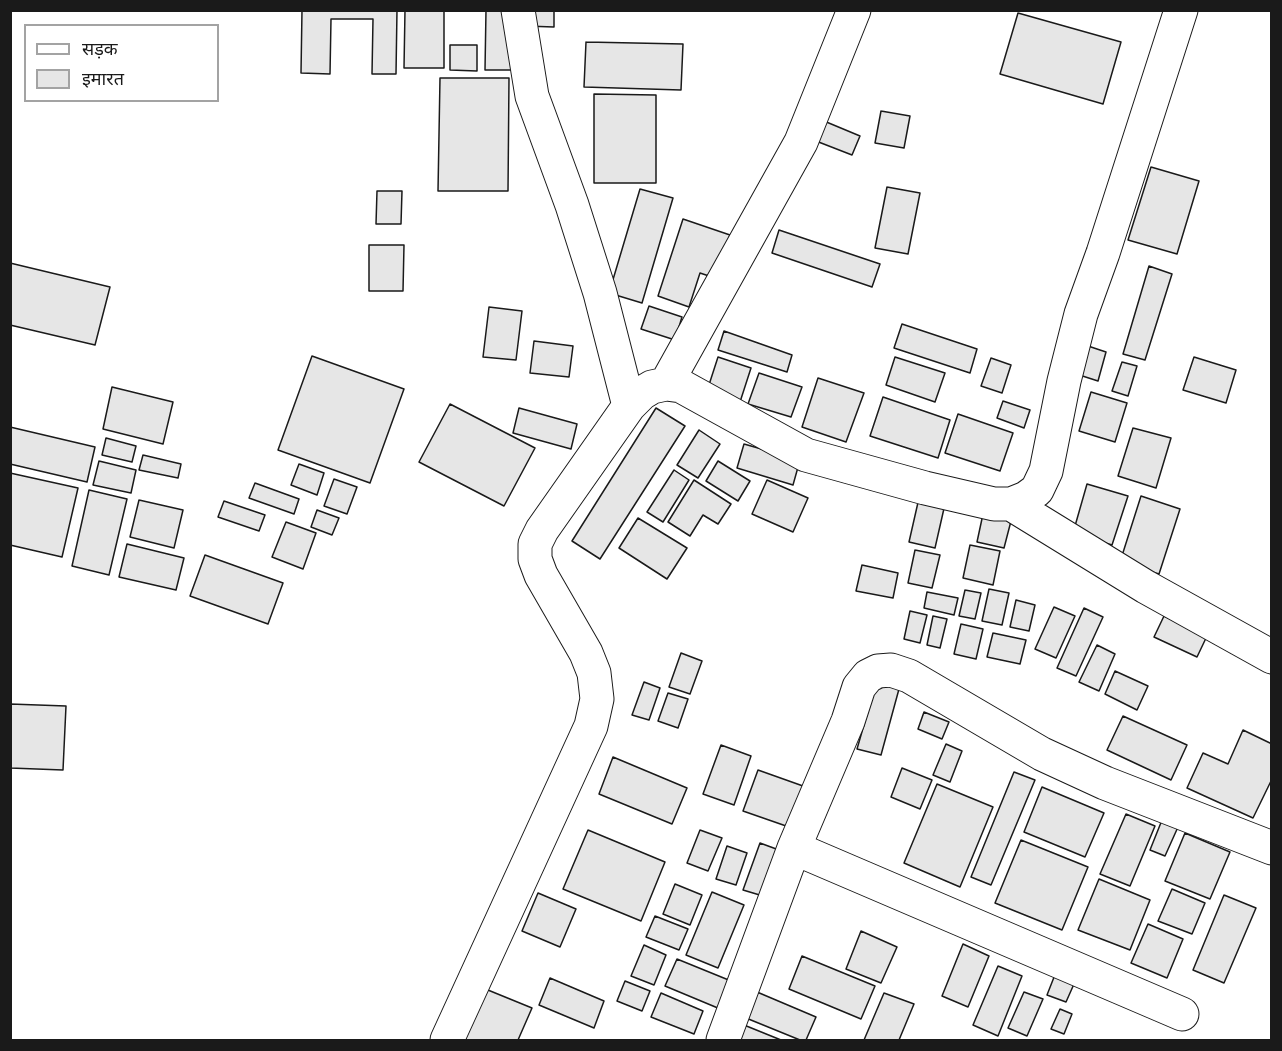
<!DOCTYPE html>
<html>
<head>
<meta charset="utf-8">
<style>
	body { margin:0 }
	#map { position:relative; width:1282px; height:1051px; overflow:hidden; background:#fff; font-family:Barlow,"Noto Sans Devanagari",sans-serif }
	canvas { display:block }
	.frame { position:absolute; inset:0; border:12px solid #1a1a1a; pointer-events:none }
	.legend { position:absolute; left:24px; top:24px; width:195px; height:78px; box-sizing:border-box; background:#fff; border:2px solid #a3a3a3; margin:0; padding:8px 10px; list-style:none; font-size:18px; color:#1a1a1a }
	.legend li { display:flex; align-items:center; gap:12px; height:30px }
	.legend b { width:30px; border:2px solid #a3a3a3 }
</style>
</head>
<body>
<div id="map">
<canvas width="1282" height="1051"></canvas>
<div class="frame"></div>
<ul class="legend">
<li><b style="height:8px;background:#fff"></b>सड़क</li>
<li><b style="height:16px;background:#e6e6e6"></b>इमारत</li>
</ul>
</div>
<script>
const context = document.querySelector('canvas').getContext('2d');
context.lineJoin = 'round';
function fill(path, color) { context.fillStyle = color; context.fill(path, 'evenodd'); }
const shape = rows => new Path2D(rows.map(r => 'M' + r).join(''));
function stroke(path, color, width, dash) { context.strokeStyle = color; context.lineWidth = width; context.lineCap = dash ? 'butt' : 'round'; context.setLineDash(dash || []); context.stroke(path); }
const building = shape([
	[302,10,397,10,396,74,372,74,373,19,331,19,330,74,301,73,302,10],
	[405,10,444,10,444,68,404,68,405,10],
	[486,10,513,10,512,70,485,70,486,10],
	[526,10,554,10,554,27,525,26,526,10],
	[1018,13,1121,42,1103,104,1000,74,1018,13],
	[586,42,683,44,681,90,584,87,586,42],
	[450,45,477,45,477,71,450,70,450,45],
	[440,78,509,78,508,191,438,191,440,78],
	[594,94,656,95,656,183,594,183,594,94],
	[881,111,910,116,904,148,875,143,881,111],
	[824,121,860,136,852,155,816,141,824,121],
	[1151,167,1199,181,1177,254,1128,240,1151,167],
	[887,187,920,193,908,254,875,248,887,187],
	[640,189,673,198,642,303,609,293,640,189],
	[377,191,402,191,401,224,376,224,377,191],
	[683,219,730,235,715,278,700,273,689,307,658,296,683,219],
	[779,230,880,264,872,287,772,253,779,230],
	[369,245,404,245,403,291,369,291,369,245],
	[10,263,110,287,95,345,10,325,10,263],
	[1149,266,1172,274,1145,360,1123,354,1149,266],
	[649,306,682,317,675,340,641,329,649,306],
	[489,307,522,311,516,360,483,357,489,307],
	[902,324,977,349,970,373,894,348,902,324],
	[724,331,792,355,787,372,718,350,724,331],
	[534,341,573,346,569,377,530,373,534,341],
	[1079,343,1106,352,1098,381,1070,372,1079,343],
	[312,356,404,389,370,483,278,450,312,356],
	[718,357,751,368,740,402,707,391,718,357],
	[895,357,945,373,935,402,886,385,895,357],
	[1194,357,1236,370,1226,403,1183,390,1194,357],
	[991,358,1011,365,1002,393,981,386,991,358],
	[1122,362,1137,366,1128,396,1112,391,1122,362],
	[759,373,802,387,791,417,748,404,759,373],
	[818,378,864,393,846,442,802,427,818,378],
	[112,387,173,402,163,444,103,429,112,387],
	[1091,392,1127,403,1115,442,1079,431,1091,392],
	[883,397,950,420,938,458,870,436,883,397],
	[1003,401,1030,410,1024,428,997,418,1003,401],
	[450,404,535,448,504,506,419,462,450,404],
	[519,408,577,424,571,449,513,433,519,408],
	[656,408,685,426,600,559,572,541,656,408],
	[958,414,1013,433,1000,471,945,453,958,414],
	[10,427,95,447,87,482,10,464,10,427],
	[1133,428,1171,438,1156,488,1118,476,1133,428],
	[699,430,720,444,698,478,677,465,699,430],
	[106,438,136,446,132,462,102,455,106,438],
	[744,444,800,460,793,485,737,468,744,444],
	[143,455,181,464,178,478,139,470,143,455],
	[99,461,136,470,131,493,93,485,99,461],
	[718,461,750,481,738,501,706,481,718,461],
	[299,464,324,473,317,495,291,485,299,464],
	[674,470,689,480,663,522,647,512,674,470],
	[10,473,78,488,62,557,10,545,10,473],
	[334,479,357,487,347,514,324,506,334,479],
	[694,480,731,504,718,524,703,515,690,536,668,522,694,480],
	[767,480,808,498,793,532,752,514,767,480],
	[255,483,299,499,294,514,249,498,255,483],
	[1087,484,1128,496,1112,545,1073,533,1087,484],
	[89,490,127,499,109,575,72,566,89,490],
	[1141,496,1180,509,1159,574,1120,562,1141,496],
	[919,498,945,504,935,548,909,542,919,498],
	[139,500,183,510,174,548,130,537,139,500],
	[224,501,265,515,259,531,218,517,224,501],
	[317,510,339,518,332,535,311,527,317,510],
	[983,514,1011,521,1004,548,977,542,983,514],
	[638,518,687,548,667,579,619,548,638,518],
	[286,522,316,533,303,569,272,557,286,522],
	[127,544,184,558,176,590,119,577,127,544],
	[970,545,1000,551,993,585,963,578,970,545],
	[915,550,940,555,932,588,908,583,915,550],
	[205,555,283,583,268,624,190,596,205,555],
	[862,565,898,573,893,598,856,591,862,565],
	[989,589,1009,593,1002,625,982,621,989,589],
	[965,590,981,593,975,619,959,616,965,590],
	[927,592,958,598,954,615,924,608,927,592],
	[1016,600,1035,605,1029,631,1010,627,1016,600],
	[1054,607,1075,616,1056,658,1035,649,1054,607],
	[1084,608,1103,617,1076,676,1057,668,1084,608],
	[910,611,927,615,920,643,904,639,910,611],
	[933,616,947,619,940,648,927,645,933,616],
	[1164,616,1207,636,1197,657,1154,637,1164,616],
	[961,624,983,629,976,659,954,654,961,624],
	[993,633,1026,640,1020,664,987,657,993,633],
	[1097,645,1115,654,1099,691,1079,682,1097,645],
	[681,653,702,661,690,694,669,687,681,653],
	[1115,671,1148,686,1137,710,1105,694,1115,671],
	[644,682,660,688,649,720,632,715,644,682],
	[876,683,899,689,881,755,857,749,876,683],
	[668,693,688,699,678,728,658,721,668,693],
	[10,704,66,706,63,770,10,768,10,704],
	[924,712,949,722,942,739,918,729,924,712],
	[1123,716,1187,745,1171,780,1107,750,1123,716],
	[1243,730,1272,744,1272,779,1253,818,1187,788,1203,753,1228,764,1243,730],
	[946,744,962,751,950,782,933,775,946,744],
	[721,745,751,756,734,805,703,794,721,745],
	[613,757,687,788,672,824,599,794,613,757],
	[902,768,932,780,920,809,891,797,902,768],
	[758,770,803,786,789,827,743,811,758,770],
	[1014,772,1035,780,991,885,971,877,1014,772],
	[937,784,993,807,960,887,904,863,937,784],
	[1042,787,1104,813,1085,857,1024,832,1042,787],
	[1126,814,1155,826,1130,886,1100,874,1126,814],
	[1162,820,1178,827,1165,856,1150,850,1162,820],
	[588,830,665,862,641,921,563,889,588,830],
	[700,830,722,838,708,871,687,863,700,830],
	[1185,833,1230,852,1210,899,1165,881,1185,833],
	[1021,840,1088,867,1062,930,995,903,1021,840],
	[760,843,779,850,763,896,743,890,760,843],
	[727,846,747,853,736,885,716,879,727,846],
	[1099,879,1150,900,1130,950,1078,930,1099,879],
	[675,884,702,895,690,925,663,914,675,884],
	[1172,889,1205,903,1192,934,1158,921,1172,889],
	[712,892,744,905,718,968,686,955,712,892],
	[538,893,576,909,560,947,522,931,538,893],
	[1224,895,1256,908,1224,983,1193,970,1224,895],
	[655,916,688,929,679,950,646,937,655,916],
	[1148,924,1183,939,1167,978,1131,963,1148,924],
	[861,931,897,947,881,983,846,969,861,931],
	[963,944,989,956,968,1007,942,996,963,944],
	[644,945,666,955,654,985,631,976,644,945],
	[802,956,875,986,861,1019,789,989,802,956],
	[677,959,736,983,725,1011,665,986,677,959],
	[998,966,1022,976,998,1036,973,1025,998,966],
	[1058,967,1078,975,1066,1002,1047,995,1058,967],
	[550,978,604,1001,594,1028,539,1005,550,978],
	[625,981,650,991,642,1011,617,1001,625,981],
	[483,988,532,1008,518,1040,461,1040,483,988],
	[757,992,816,1017,806,1040,800,1040,746,1018,757,992],
	[1024,992,1043,999,1027,1036,1008,1028,1024,992],
	[661,993,703,1011,694,1034,651,1017,661,993],
	[884,993,914,1004,899,1040,864,1040,884,993],
	[1060,1009,1072,1014,1064,1034,1051,1029,1060,1009],
	[744,1025,781,1040,738,1040,744,1025]
]);
fill(building, '#e6e6e6');
stroke(building, '#1a1a1a', 1.5);
const street = shape([
	[518,10,532,96,572,205,600,293,629,406],
	[666,384,801,142,854,10],
	[1011,504,1146,587,1272,657],
	[794,848,1182,1014],
	[447,1040,591,726,597,699,594,673,586,653,541,575,535,559,535,544,542,530,629,406,642,393,652,387,666,384,681,386,806,455,925,488,994,504,1011,504,1026,498,1037,490,1046,471,1064,381,1081,314,1103,253,1181,10],
	[723,1040,794,848,848,721,859,687,868,676,878,671,891,670,909,676,1042,754,1105,783,1272,848]
]);
stroke(street, '#1a1a1a', 35);
stroke(street, '#fff', 33);
</script>
</body>
</html>
